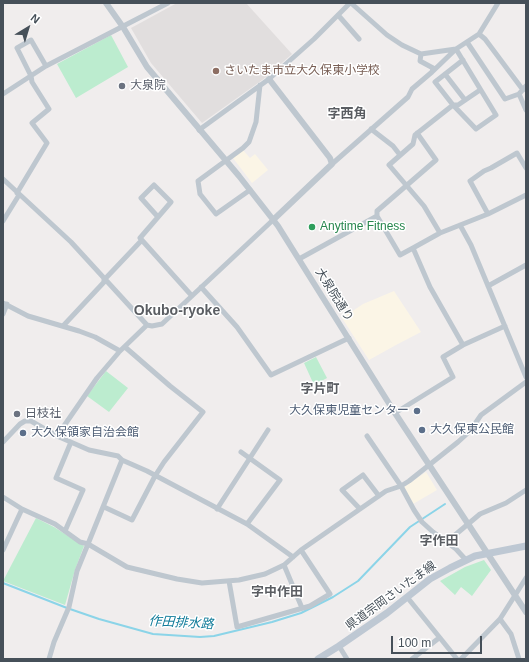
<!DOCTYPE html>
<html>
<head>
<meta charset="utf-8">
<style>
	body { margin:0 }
	#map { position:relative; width:529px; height:662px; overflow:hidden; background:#f0eded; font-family:Arial,sans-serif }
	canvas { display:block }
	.frame { position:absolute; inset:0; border:4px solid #465059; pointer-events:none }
	.north { position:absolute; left:8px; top:8px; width:40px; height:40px; -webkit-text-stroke:3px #fff; paint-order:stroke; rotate:38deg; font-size:11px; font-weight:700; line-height:16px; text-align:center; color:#465059 }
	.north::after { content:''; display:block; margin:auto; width:14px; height:18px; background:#465059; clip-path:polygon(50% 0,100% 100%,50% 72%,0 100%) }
	.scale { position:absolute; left:391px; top:636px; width:91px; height:18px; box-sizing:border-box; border:2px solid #465059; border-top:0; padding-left:5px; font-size:12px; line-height:14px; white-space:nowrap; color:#465059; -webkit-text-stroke:3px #fff; paint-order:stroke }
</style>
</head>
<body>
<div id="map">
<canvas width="529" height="662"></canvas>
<div class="frame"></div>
<div class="north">N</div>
<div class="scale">100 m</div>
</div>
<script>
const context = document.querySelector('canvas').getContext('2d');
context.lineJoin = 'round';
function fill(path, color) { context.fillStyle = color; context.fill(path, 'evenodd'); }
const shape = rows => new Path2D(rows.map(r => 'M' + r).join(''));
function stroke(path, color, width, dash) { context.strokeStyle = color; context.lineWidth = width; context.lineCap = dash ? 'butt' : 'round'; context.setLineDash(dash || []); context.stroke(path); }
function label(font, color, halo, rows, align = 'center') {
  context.font = font + ' Arial,"Noto Sans JP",sans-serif'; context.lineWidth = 3; context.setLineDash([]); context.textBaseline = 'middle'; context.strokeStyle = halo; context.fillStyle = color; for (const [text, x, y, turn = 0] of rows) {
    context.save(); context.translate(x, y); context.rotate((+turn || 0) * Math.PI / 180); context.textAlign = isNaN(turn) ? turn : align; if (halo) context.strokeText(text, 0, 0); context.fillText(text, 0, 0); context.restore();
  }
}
fill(shape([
	[243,150,250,158,255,154,268,170,252,183,233,158],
	[394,291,421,332,396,345,369,360,342,318,363,304],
	[426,472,437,490,413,504,404,487]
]), '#fbf5e6');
fill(shape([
	[177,3,246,3,292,54,265,78,202,123,151,63,131,28]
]), '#e1dede');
fill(shape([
	[111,35,128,67,76,98,57,64],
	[316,357,327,378,314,385,304,363],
	[106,371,128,388,109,412,87,396],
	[36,518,54,527,84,546,75,570,65,605,3,581],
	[484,560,491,570,472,596,461,587,455,595,440,581,465,567]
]), '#bceccf');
stroke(shape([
	[3,583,67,608,99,619,153,634,200,637,214,636,272,622,301,613,333,597,358,581,410,527,445,504]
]), '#8bd4e8', 2);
stroke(shape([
	[351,3,387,35,402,45,421,54,456,49,479,34,498,3],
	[338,15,359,39],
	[479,34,485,39,523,90],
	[467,42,505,99,519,94],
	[432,72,456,49,496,115,476,129,453,105,435,82,463,60],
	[445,74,465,100],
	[526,86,519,94,526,110],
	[3,94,46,66,168,3],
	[371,129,393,146,400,155],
	[199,130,269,79,314,39,350,3],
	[332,164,408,97,412,89,432,72,433,68,420,61,421,54],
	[3,179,71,242,147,325],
	[250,190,216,214,200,194,198,181,243,148,249,142,256,122,260,85],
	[17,193,47,143,32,123,49,109,32,82,31,76,17,48,31,40,46,66],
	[488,214,470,181,484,171,491,168,517,153,526,168],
	[377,216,377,211,436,160,417,133],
	[158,217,141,198,154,185,171,202,140,238,192,296],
	[3,221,19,195],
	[460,225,471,245,526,377],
	[440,233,424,206,389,165,413,144,415,135,453,105,458,105,480,90],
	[413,248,430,287,463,345],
	[299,259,377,216,400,255,413,248,440,233,488,214,526,195],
	[104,280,141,241],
	[488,286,526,265],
	[201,287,237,327,271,375,349,338],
	[3,303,28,316,79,331,95,337,120,351],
	[3,314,7,304],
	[63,326,105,281],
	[395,413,453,377,443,357,463,345,505,326],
	[57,436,97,378,120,351,147,325,152,326,162,324,273,220],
	[367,436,401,486,414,510,422,522,433,532,456,549,466,560],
	[3,442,20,424,25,421,31,421,57,436,89,450,118,456,122,460],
	[241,452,280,480,247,524],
	[3,497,22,509,55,524,80,542,88,544,122,460,147,471,247,524,293,557],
	[104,507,132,520,155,476,164,462,203,412,170,386,125,347],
	[217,509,268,430],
	[360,509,342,490,363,475,379,496],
	[65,531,83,490,56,478,71,442],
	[450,544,455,535,480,514,506,503,526,490],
	[3,550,22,509],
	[284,565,302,608],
	[229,581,237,627,310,606,330,594,301,550],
	[407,597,457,659],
	[500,619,511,634,519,659],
	[339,646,347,659],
	[49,659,54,642,69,607,77,571,88,544,127,567,177,579,202,583,239,580,265,574,284,565,301,550,386,491,401,486,409,481,458,442,470,431,481,415,526,382],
	[412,659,439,638],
	[461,659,500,619,526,578]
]), '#bec7cf', 5);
stroke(shape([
	[106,3,123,27,147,67,239,176,278,226,395,413,526,612],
	[269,79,330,158,332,164,273,220]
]), '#bec7cf', 6);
stroke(shape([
	[318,659,339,646,387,613,430,579,450,568,475,556,526,546]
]), '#bec8d3', 7);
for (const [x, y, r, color] of [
	[216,71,4,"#8d6e63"],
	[122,86,4,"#6b7280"],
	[312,227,4,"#2e9e5b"],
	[417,411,4,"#5c6f8a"],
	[17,414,4,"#6b7280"],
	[422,430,4,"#5c6f8a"],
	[23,433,4,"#5c6f8a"]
]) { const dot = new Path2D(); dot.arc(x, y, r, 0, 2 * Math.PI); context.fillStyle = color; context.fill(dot); stroke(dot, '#fff', 1.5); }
label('12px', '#785e54', '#fff', [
	["さいたま市立大久保東小学校",224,71]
], 'left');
label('12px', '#5b616d', '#fff', [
	["大泉院",130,86],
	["日枝社",25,414]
], 'left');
label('12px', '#27864d', '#fff', [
	["Anytime Fitness",320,227]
], 'left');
label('12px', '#465059', '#fff', [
	["大泉院通り",334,295,58],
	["県道宗岡さいたま線",391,596,-36]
]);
label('12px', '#4e5e75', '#fff', [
	["大久保東児童センター",409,411,"right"],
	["大久保東公民館",430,430],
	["大久保領家自治会館",31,433]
], 'left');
label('bold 13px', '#5a5d62', '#fff', [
	["字西角",347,114],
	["字片町",320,389],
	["字作田",439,541],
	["字中作田",277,592]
]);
label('italic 13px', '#117c9a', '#fff', [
	["作田排水路",181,623,3]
]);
label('bold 14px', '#5a5d62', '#fff', [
	["Okubo-ryoke",177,311]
]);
</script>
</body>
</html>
